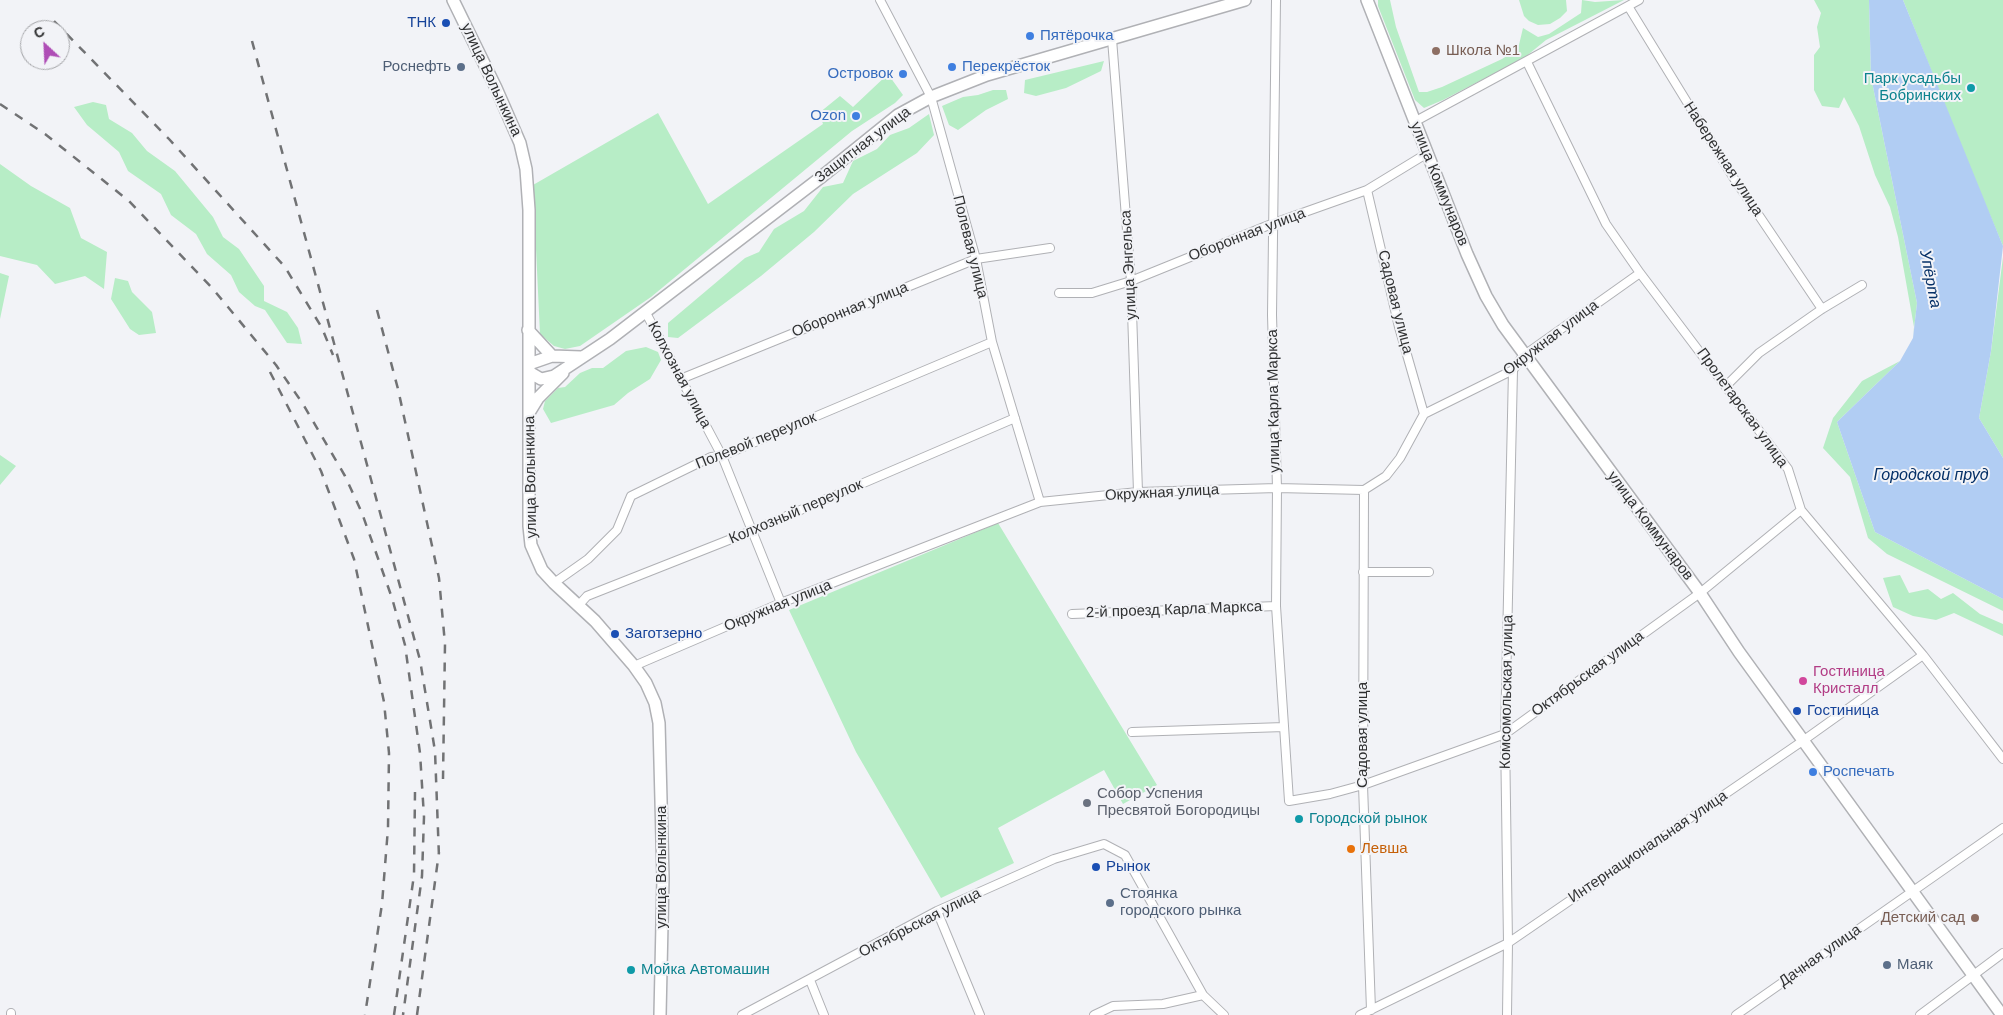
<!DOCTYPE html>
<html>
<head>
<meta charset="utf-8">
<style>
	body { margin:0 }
	#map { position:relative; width:2003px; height:1015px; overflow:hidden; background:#f2f3f7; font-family:Helvetica,sans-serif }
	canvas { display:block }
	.north { position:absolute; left:20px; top:20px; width:50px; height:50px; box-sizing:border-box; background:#f2f3f7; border:1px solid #a4a5a8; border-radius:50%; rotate:335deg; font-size:14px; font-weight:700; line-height:20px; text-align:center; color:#303132 }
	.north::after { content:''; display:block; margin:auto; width:18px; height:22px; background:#af4eb6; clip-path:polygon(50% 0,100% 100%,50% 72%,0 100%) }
</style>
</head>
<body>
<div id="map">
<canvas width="2003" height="1015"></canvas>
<div class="north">С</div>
</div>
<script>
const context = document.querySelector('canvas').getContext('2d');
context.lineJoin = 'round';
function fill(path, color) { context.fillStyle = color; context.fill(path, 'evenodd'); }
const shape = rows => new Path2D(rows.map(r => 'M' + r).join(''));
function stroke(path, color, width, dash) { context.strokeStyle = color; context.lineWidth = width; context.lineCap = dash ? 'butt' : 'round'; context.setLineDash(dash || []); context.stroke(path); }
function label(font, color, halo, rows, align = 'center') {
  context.font = font + ' Helvetica,sans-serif'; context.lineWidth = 4; context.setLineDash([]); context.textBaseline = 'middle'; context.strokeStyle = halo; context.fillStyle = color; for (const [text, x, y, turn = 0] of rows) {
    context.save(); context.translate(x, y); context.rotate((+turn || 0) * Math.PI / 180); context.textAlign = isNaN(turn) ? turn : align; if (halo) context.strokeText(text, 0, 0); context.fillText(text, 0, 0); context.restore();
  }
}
fill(shape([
	[1378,0,1390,0,1396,27,1419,92,1427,92,1442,87,1502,59,1518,49,1523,28,1538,37,1549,34,1581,13,1582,0,1595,2,1624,0,1546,40,1524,58,1443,100,1424,108,1415,100,1378,6],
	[1519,0,1566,0,1567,11,1560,18,1550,24,1538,25,1529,21,1524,16],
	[1814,0,1869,0,1871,77,1917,303,1913,338,1914,327,1898,237,1890,207,1875,175,1859,126,1844,97,1839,108,1822,106,1814,90,1814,55,1820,47,1817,27,1821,13],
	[1903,0,2003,0,2003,246,1973,175],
	[1104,61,1101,71,1066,88,1036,96,1024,93,1025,80],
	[888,74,903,95,895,103,852,131,651,297,580,346,565,349,554,346,540,334,533,185,658,113,708,204,823,124,819,113,840,96,853,107],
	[993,90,1006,90,1008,99,986,110,958,130,949,125,942,106,963,97,978,95],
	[93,102,106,105,109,119,132,133,147,151,175,171,213,217,223,237,239,249,264,286,264,301,287,312,298,328,302,344,287,343,265,310,255,306,239,292,231,275,207,254,196,234,171,215,161,194,128,171,119,152,87,125,74,107],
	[929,114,934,135,917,153,853,194,814,232,761,276,678,338,668,337,668,323,745,258,759,252,774,229,804,211,823,187,843,183,853,161,877,149,890,135,909,128],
	[0,164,31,186,70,208,81,238,107,252,104,289,85,276,55,284,37,265,0,256],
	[2003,257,2003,458,1979,418,1991,351],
	[0,273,9,276,0,319],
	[115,278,128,281,132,292,152,312,156,333,139,335,130,329,111,299],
	[646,347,658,352,661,360,650,379,628,393,614,405,551,423,543,409,545,401,558,388,565,387,580,373,592,368,603,368,626,351],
	[1900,361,1837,422,1875,532,2003,599,2003,611,1887,554,1868,538,1850,477,1823,448,1833,418,1862,381],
	[0,455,16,466,0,485],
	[998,523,1157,785,1123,804,1104,770,998,828,1014,863,941,898,856,752,789,610],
	[1900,575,1909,593,1928,589,1941,599,1953,593,1980,614,2003,624,2003,636,1954,613,1936,620,1913,616,1893,607,1883,578]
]), '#b7edc6');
fill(shape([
	[1869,0,1903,0,2003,246,1991,351,1979,418,2003,458,2003,599,1875,532,1837,422,1900,361,1913,338,1917,303,1871,77]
]), '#b1cdf3');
const street = shape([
	[880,0,931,97,976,259,992,342,1040,502],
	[1276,0,1272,315,1277,488,1276,606,1289,801,1330,794,1363,785,1505,734,1700,593,1801,510],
	[1628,6,1733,177,1822,309],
	[1112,39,1131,281,1138,492],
	[1527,62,1606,224,1640,273,1788,469,1801,510,1923,655,2003,759],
	[1414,122,1639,0],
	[1367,190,1399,327,1424,414],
	[1059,293,1092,293,1131,281,1274,223,1367,190,1426,154],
	[646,313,722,456,781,603],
	[683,378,976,259,1050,248],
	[1727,385,1759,353,1822,309,1862,285],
	[1364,490,1363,785,1371,1010],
	[1363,572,1429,572],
	[554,583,588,559,617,530,631,496,711,457,722,456,992,342],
	[578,606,587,596,754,530,1015,418],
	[1072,614,1276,606],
	[634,666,781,603,1040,502,1138,492,1277,488,1364,490,1386,476,1400,458,1424,414,1513,370,1523,356,1640,273],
	[1132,732,1284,727],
	[937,911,980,1015],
	[810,980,824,1015],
	[11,1015,11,1013],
	[742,1015,937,911,1054,859,1104,844,1125,855,1203,995,1224,1015],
	[1094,1015,1113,1006,1163,1004,1203,995],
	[1360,1015,1508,943,1804,740,1923,655],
	[1507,1015,1508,943,1505,734,1513,370],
	[1736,1015,2003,828],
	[1920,1015,2003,953]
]);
const secondary = shape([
	[453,0,496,88,520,143,526,169,529,210,529,526,531,545,542,570,554,583,595,621,634,666,646,683,655,703,659,723,663,878,660,1015],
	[1367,0,1467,254,1486,296,1503,325,1700,593,1739,652,2002,1015],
	[528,330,552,356,581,357],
	[529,364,552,356],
	[529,372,541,379,554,376,610,339,820,178,898,115,931,97,987,75,1245,0],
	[530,411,538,398,563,373]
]);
stroke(street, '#b0b1b5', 10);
stroke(secondary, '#b0b1b5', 14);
stroke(street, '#fff', 8);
stroke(secondary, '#fff', 11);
stroke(shape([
	[54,21,169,139,285,267,322,328,333,355],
	[252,41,420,660,435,751,439,857],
	[0,104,45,134,129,201,213,289,276,365,303,404,345,476,362,513,392,598,405,645,420,753,424,817,422,876,403,1015],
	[377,310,398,389,439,578,445,644,443,779],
	[270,372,321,471,354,559,384,702,389,753,388,828,382,904,365,1015],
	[394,1015,414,875,415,792],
	[417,1015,439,852]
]), '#717274', 2.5, [9, 9]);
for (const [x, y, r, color] of [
	[446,23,5,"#1a4fb4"],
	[1030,36,5,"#3f7fe0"],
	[1436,51,5,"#8d6e63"],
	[461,67,5,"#5c6f8a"],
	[952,67,5,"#3f7fe0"],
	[903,74,5,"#3f7fe0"],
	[1971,88,5,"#0f9aa8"],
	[856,116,5,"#3f7fe0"],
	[615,634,5,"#1a4fb4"],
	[1803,681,5,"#d1479c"],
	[1797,711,5,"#1a4fb4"],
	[1813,772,5,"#3f7fe0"],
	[1087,803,5,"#6b7280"],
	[1299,819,5,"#0f9aa8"],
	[1351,849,5,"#e8710a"],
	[1096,867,5,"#1a4fb4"],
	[1110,903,5,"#5c6f8a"],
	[1975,918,5,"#8d6e63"],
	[1887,965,5,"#5c6f8a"],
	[631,970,5,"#0f9aa8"]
]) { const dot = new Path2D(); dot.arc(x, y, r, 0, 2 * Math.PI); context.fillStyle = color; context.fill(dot); stroke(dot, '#f2f3f7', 2); }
label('15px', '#164399', '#f2f3f7', [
	["ТНК",436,23,"right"],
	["Заготзерно",625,634],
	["Гостиница",1807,711],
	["Рынок",1106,867]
], 'left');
label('15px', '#366cbe', '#f2f3f7', [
	["Пятёрочка",1040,36],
	["Перекрёсток",962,67],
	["Островок",893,74,"right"],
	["Ozon",846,116,"right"],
	["Роспечать",1823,772]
], 'left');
label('15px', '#785e54', '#f2f3f7', [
	["Школа №1",1446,51],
	["Детский сад",1965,918,"right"]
], 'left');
label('15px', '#4e5e75', '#f2f3f7', [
	["Роснефть",451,67,"right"],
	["Cтоянка",1120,894],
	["городского рынка",1120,911],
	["Маяк",1897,965]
], 'left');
label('15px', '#0d838f', '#f2f3f7', [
	["Парк усадьбы",1961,79,"right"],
	["Бобринских",1961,96,"right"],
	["Городской рынок",1309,819],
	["Мойка Автомашин",641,970]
], 'left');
label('15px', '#303132', '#f2f3f7', [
	["улица Волынкина",491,80,65],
	["Защитная улица",863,145,-37],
	["Набережная улица",1723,159,57],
	["улица Коммунаров",1439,184,68],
	["Оборонная улица",1247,235,-21],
	["Полевая улица",970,247,76],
	["улица Энгельса",1129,265,-93],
	["Садовая улица",1395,302,76],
	["Оборонная улица",850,310,-22],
	["Окружная улица",1551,338,-37],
	["Колхозная улица",679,375,62],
	["улица Карла Маркса",1274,401,-91],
	["Пролетарская улица",1742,408,54],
	["Полевой переулок",756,441,-22],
	["улица Волынкина",531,477,-91],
	["Окружная улица",1162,493,-3],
	["Колхозный переулок",796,512,-23],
	["улица Коммунаров",1650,526,53],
	["Окружная улица",778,606,-22],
	["2-й проезд Карла Маркса",1174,610,-2],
	["Октябрьская улица",1588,674,-36],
	["Комсомольская улица",1507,692,-89],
	["Садовая улица",1363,735,-90],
	["Интернациональная улица",1648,847,-34],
	["улица Волынкина",662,867,-90],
	["Октябрьская улица",920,923,-27],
	["Дачная улица",1820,956,-35]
]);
label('15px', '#b23c85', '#f2f3f7', [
	["Гостиница",1813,672],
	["Кристалл",1813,689]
], 'left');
label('15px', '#5b616d', '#f2f3f7', [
	["Собор Успения",1097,794],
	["Пресвятой Богородицы",1097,811]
], 'left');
label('15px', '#c56008', '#f2f3f7', [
	["Левша",1361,849]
], 'left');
label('italic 16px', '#053067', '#f2f3f7', [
	["Упёрта",1930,279,79],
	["Городской пруд",1931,476]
]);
</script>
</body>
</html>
